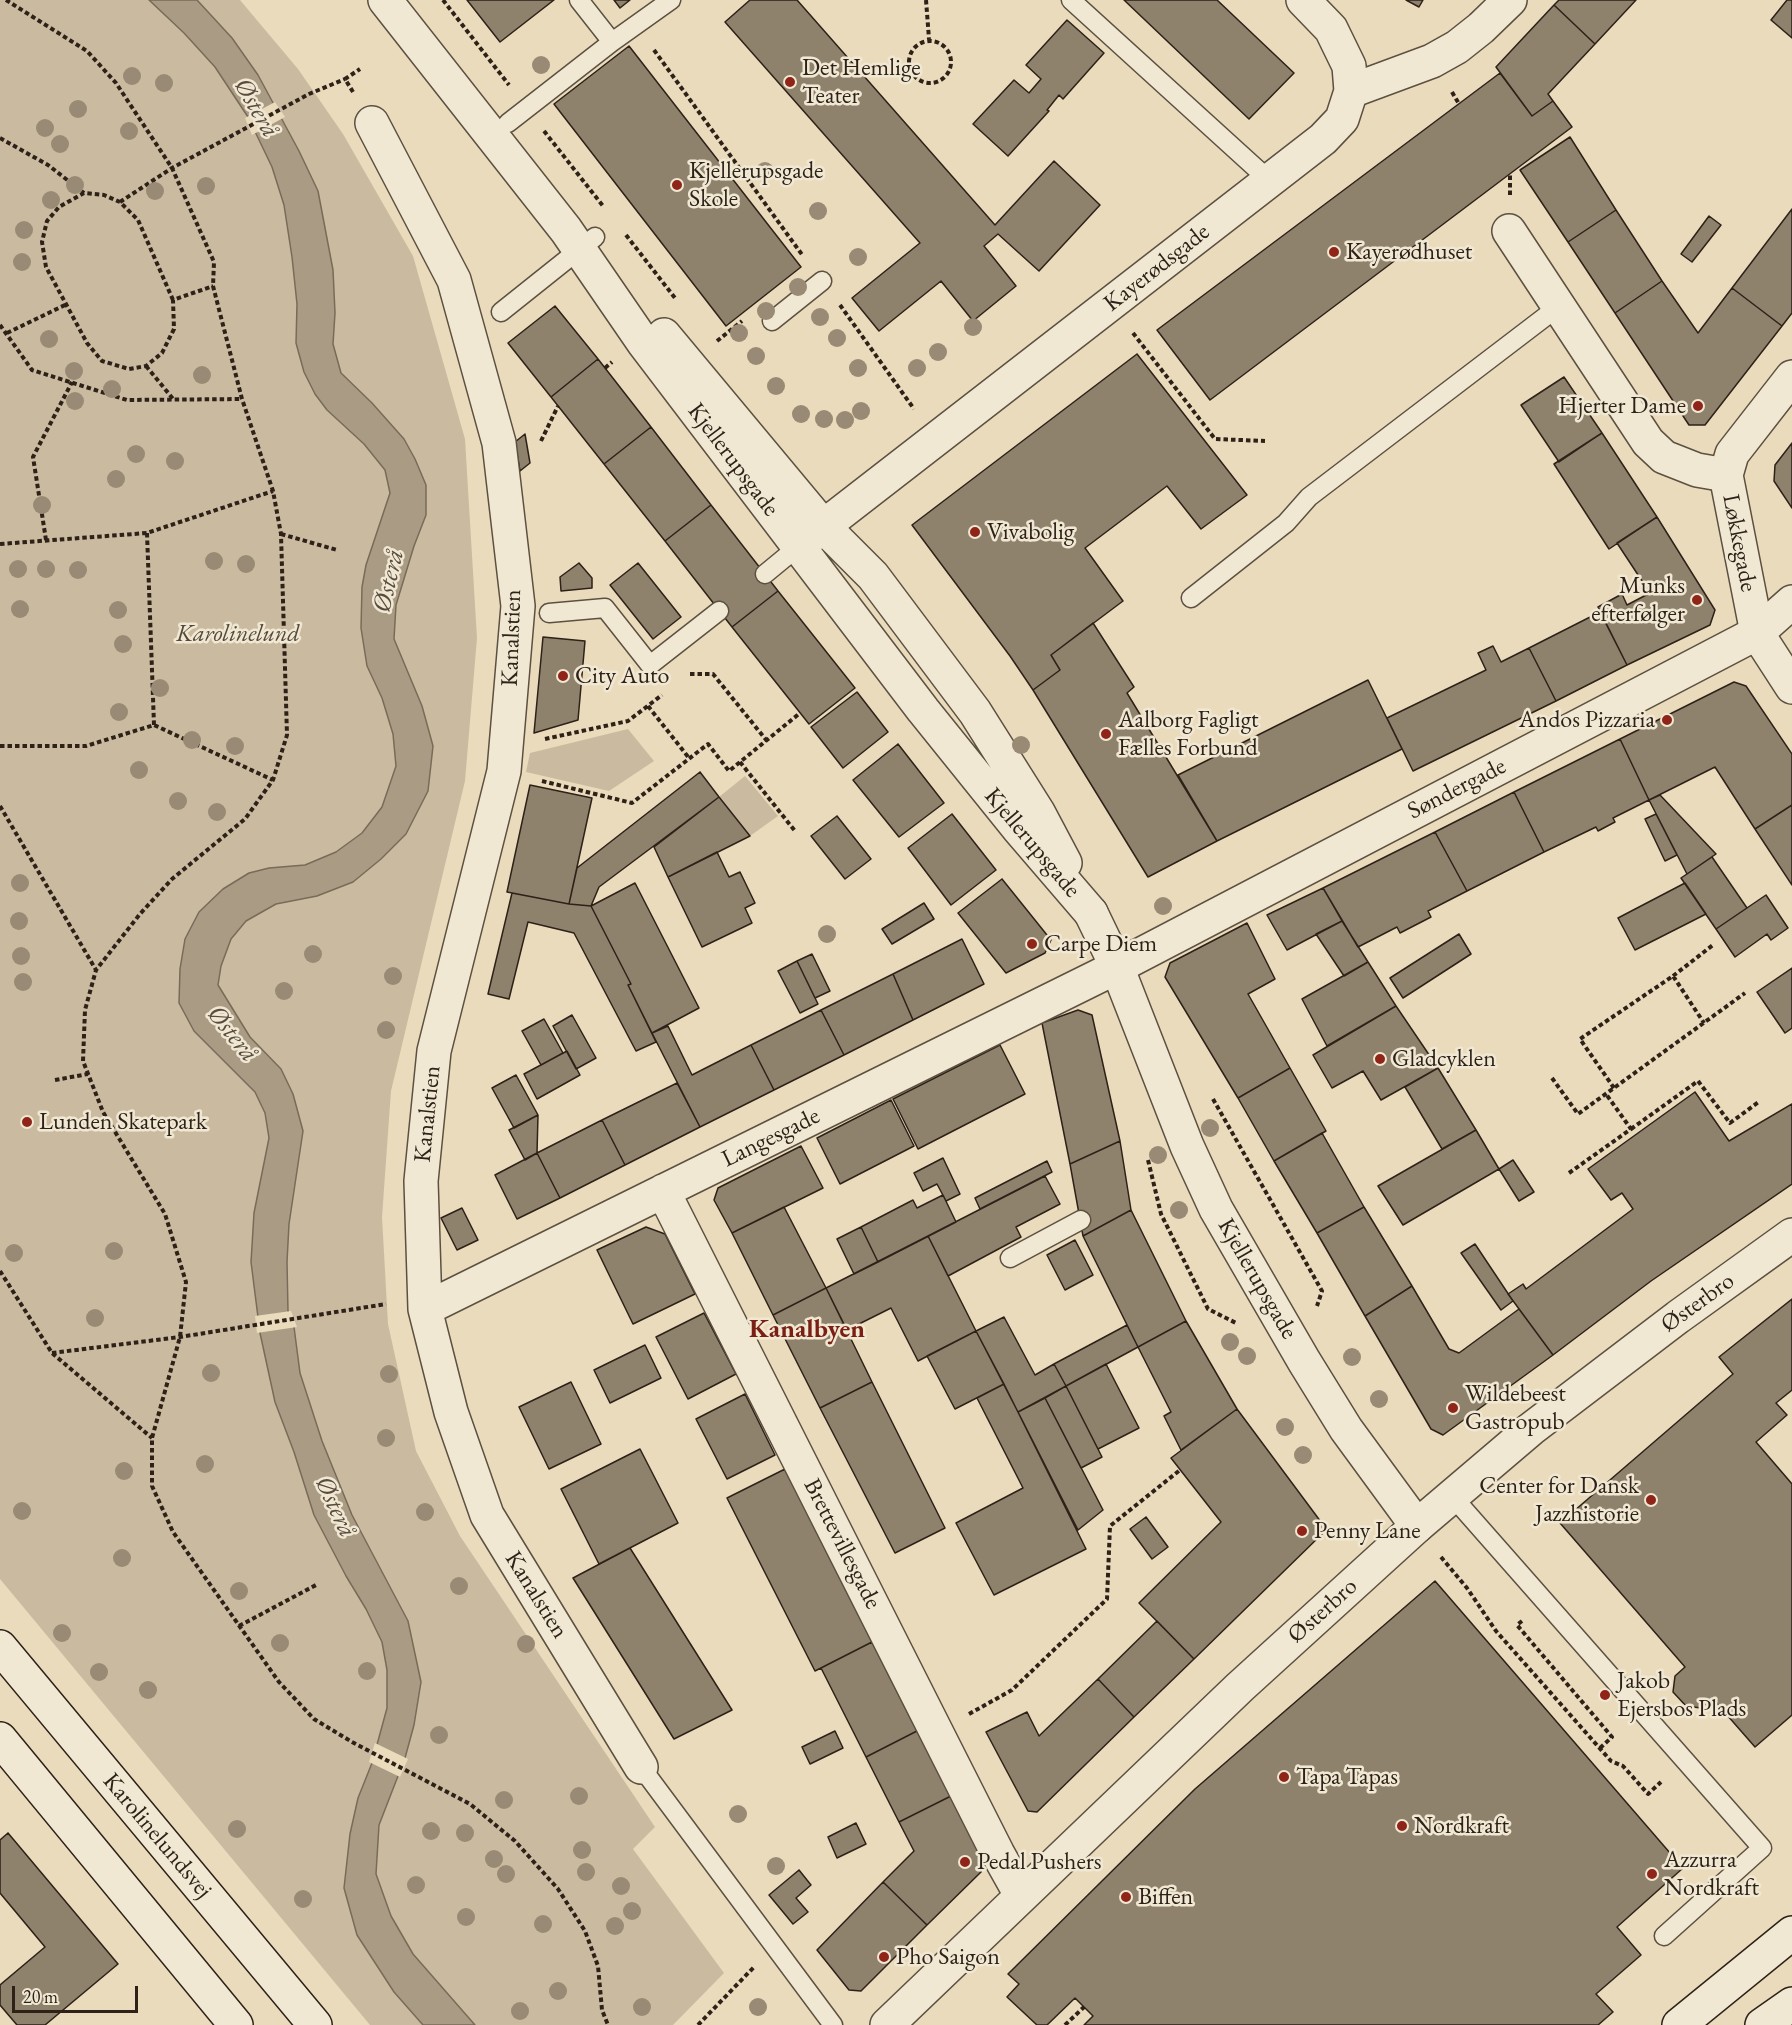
<!DOCTYPE html>
<html>
<head>
<meta charset="utf-8">
<style>
	body { margin:0 }
	#map { position:relative; width:1792px; height:2025px; overflow:hidden; background:#eadbbc; font-family:"EB Garamond",serif }
	canvas { display:block }
	.scale { position:absolute; left:12px; top:1986px; width:126px; height:27px; box-sizing:border-box; border:3px solid #2d2118; border-top:0; padding-left:8px; font-size:18px; line-height:21px; white-space:nowrap; color:#2d2118; -webkit-text-stroke:4px #f1e8d3; paint-order:stroke }
</style>
</head>
<body>
<div id="map">
<canvas width="1792" height="2025"></canvas>
<div class="scale">20 m</div>
</div>
<script>
const context = document.querySelector('canvas').getContext('2d');
context.lineJoin = 'round';
function fill(path, color) { context.fillStyle = color; context.fill(path, 'evenodd'); }
const shape = rows => new Path2D(rows.map(r => 'M' + r).join(''));
function stroke(path, color, width, dash) { context.strokeStyle = color; context.lineWidth = width; context.lineCap = dash ? 'butt' : 'round'; context.setLineDash(dash || []); context.stroke(path); }
function label(font, color, halo, rows, align = 'center') {
  context.font = font + ' "EB Garamond",serif'; context.lineWidth = 5; context.setLineDash([]); context.textBaseline = 'middle'; context.strokeStyle = halo; context.fillStyle = color; for (const [text, x, y, turn = 0] of rows) {
    context.save(); context.translate(x, y); context.rotate((+turn || 0) * Math.PI / 180); context.textAlign = isNaN(turn) ? turn : align; if (halo) context.strokeText(text, 0, 0); context.fillText(text, 0, 0); context.restore();
  }
}
fill(shape([
	[0,0,240,0,298,69,343,134,413,256,465,439,477,638,465,781,391,1091,382,1217,388,1324,416,1451,460,1536,655,1827,633,1849,724,1973,673,2025,370,2025,0,1579],
	[628,729,654,761,609,791,526,772,530,753],
	[745,776,778,816,750,836,719,797]
]), '#cabba0');
const water = shape([
	[149,0,197,0,232,38,258,75,299,151,318,191,333,270,335,313,333,344,341,373,372,403,404,439,415,459,426,485,426,515,414,546,396,605,394,639,422,706,433,746,428,791,406,834,381,859,353,882,317,896,276,904,246,921,231,939,221,966,218,985,250,1037,281,1069,293,1094,303,1131,289,1224,287,1262,288,1311,294,1327,300,1373,322,1441,352,1515,408,1621,421,1682,414,1725,405,1758,379,1825,376,1874,391,1916,413,1954,475,2025,423,2025,394,1992,357,1935,344,1888,350,1834,358,1798,372,1763,387,1708,387,1670,382,1642,366,1609,346,1576,314,1515,294,1452,275,1402,260,1333,251,1262,254,1213,269,1138,265,1113,255,1092,194,1031,179,1003,180,969,185,939,199,912,223,889,249,873,269,868,305,865,336,852,362,833,382,807,396,766,393,734,382,698,367,666,361,628,362,587,366,565,390,493,385,470,364,444,327,410,315,394,304,372,296,343,297,304,292,257,284,205,272,167,248,117,215,67,184,33,149,0]
]);
fill(water, '#aa9c84');
stroke(water, '#786b59', 1.5);
fill(shape([
	[275,102,285,117,252,135,245,118],
	[291,1311,297,1327,257,1333,255,1316],
	[375,1743,408,1759,400,1777,369,1762]
]), '#eadbbc');
const building = shape([
	[467,0,554,0,500,42,467,0],
	[614,0,630,0,620,8,614,0],
	[750,0,797,0,995,225,1054,161,1100,205,1039,271,998,234,984,246,1016,286,973,321,941,281,879,331,852,298,920,243,725,22,750,0],
	[1124,0,1217,0,1294,73,1249,119,1124,0],
	[1406,0,1423,0,1419,7,1406,0],
	[1559,0,1636,0,1595,44,1554,5,1559,0],
	[1787,0,1792,0,1792,38,1771,20,1787,0],
	[1554,5,1595,44,1548,94,1553,101,1532,116,1496,67,1554,5],
	[1067,20,1104,53,1063,99,1059,95,1047,110,1049,111,1008,156,973,124,1014,80,1029,93,1041,79,1026,65,1067,20],
	[629,46,801,267,726,326,554,104,629,46],
	[1500,73,1532,116,1553,101,1572,127,1210,400,1157,330,1500,73],
	[1570,137,1616,210,1568,242,1520,170,1570,137],
	[1792,209,1792,313,1782,326,1732,288,1792,209],
	[1616,210,1662,281,1615,313,1568,242,1616,210],
	[1709,216,1721,225,1692,262,1681,254,1709,216],
	[1662,281,1698,333,1732,288,1782,326,1705,425,1689,425,1615,313,1662,281],
	[555,306,598,359,551,397,508,343,555,306],
	[1137,354,1247,495,1201,529,1167,486,1085,548,1123,601,1051,655,1060,670,1033,690,1010,656,912,525,1137,354],
	[598,359,651,427,604,464,551,397,598,359],
	[1564,377,1602,433,1559,462,1521,405,1564,377],
	[651,427,711,505,665,541,604,464,651,427],
	[1602,433,1657,517,1609,549,1554,464,1602,433],
	[525,434,530,463,520,471,515,442,525,434],
	[1792,443,1792,508,1774,481,1775,465,1792,443],
	[711,505,778,591,732,627,665,541,711,505],
	[1657,517,1715,610,1710,625,1627,665,1598,607,1622,594,1627,605,1650,593,1617,543,1657,517],
	[579,563,592,578,592,588,561,591,560,577,579,563],
	[638,563,681,617,653,639,610,585,638,563],
	[778,591,855,688,809,724,732,627,778,591],
	[1600,612,1627,665,1556,701,1529,648,1600,612],
	[1093,623,1134,687,1127,693,1217,841,1148,877,1033,690,1060,670,1051,655,1093,623],
	[543,637,585,641,578,720,534,733,543,637],
	[1493,646,1501,662,1529,648,1556,701,1413,771,1387,718,1486,670,1478,653,1493,646],
	[1368,680,1402,749,1217,841,1178,775,1368,680],
	[1734,682,1746,686,1792,754,1792,805,1755,829,1715,767,1649,800,1620,739,1734,682],
	[857,692,888,732,843,768,811,727,857,692],
	[1620,739,1649,800,1613,818,1615,822,1598,831,1596,827,1544,852,1514,792,1620,739],
	[898,744,944,803,899,837,853,780,898,744],
	[700,772,719,797,599,887,591,906,569,904,577,868,700,772],
	[530,785,592,798,569,904,507,892,530,785],
	[1514,792,1544,852,1467,891,1435,832,1514,792],
	[1660,795,1716,854,1687,874,1649,800,1660,795],
	[719,797,750,836,668,877,654,847,719,797],
	[1792,805,1792,885,1755,829,1792,805],
	[952,814,996,870,951,905,908,848,952,814],
	[1656,814,1677,855,1665,861,1645,819,1656,814],
	[837,816,871,859,845,879,811,836,837,816],
	[1435,832,1467,891,1428,911,1431,917,1400,933,1397,927,1358,947,1323,888,1435,832],
	[717,852,729,877,740,872,755,903,745,908,752,923,702,947,668,877,717,852],
	[1712,857,1747,908,1716,929,1681,878,1712,857],
	[1002,879,1051,940,1045,953,1006,973,958,913,1002,879],
	[635,883,699,1008,652,1033,628,985,631,984,591,906,635,883],
	[1685,883,1706,914,1635,950,1618,918,1685,883],
	[1323,888,1342,921,1287,950,1267,915,1323,888],
	[512,893,569,904,591,906,631,984,628,985,656,1042,636,1051,574,933,528,922,509,999,488,994,512,893],
	[1766,895,1788,928,1771,940,1767,934,1735,957,1716,929,1766,895],
	[924,903,934,919,892,944,882,929,924,903],
	[1342,921,1368,962,1344,976,1316,934,1342,921],
	[1247,923,1275,979,1248,994,1290,1068,1238,1098,1165,977,1170,963,1247,923],
	[1459,934,1471,954,1403,998,1390,978,1459,934],
	[962,939,984,984,913,1020,893,974,962,939],
	[812,954,830,991,815,998,797,961,812,954],
	[797,961,818,1004,800,1013,778,971,797,961],
	[1368,962,1396,1006,1327,1046,1302,999,1368,962],
	[1792,968,1792,1028,1785,1033,1757,992,1792,968],
	[893,974,913,1020,844,1055,821,1010,893,974],
	[1396,1006,1438,1068,1381,1100,1363,1071,1332,1088,1313,1055,1396,1006],
	[821,1010,844,1055,774,1090,751,1045,821,1010],
	[1078,1010,1092,1015,1120,1141,1070,1164,1042,1023,1078,1010],
	[572,1015,596,1058,576,1069,553,1026,572,1015],
	[544,1019,563,1053,541,1065,522,1031,544,1019],
	[668,1026,692,1075,751,1045,774,1090,700,1127,652,1033,668,1026],
	[1000,1045,1025,1094,918,1149,893,1099,1000,1045],
	[567,1051,580,1075,537,1099,524,1074,567,1051],
	[1290,1068,1326,1131,1274,1161,1238,1098,1290,1068],
	[1438,1068,1476,1130,1442,1149,1405,1087,1438,1068],
	[516,1075,538,1115,514,1128,492,1088,516,1075],
	[677,1083,700,1127,625,1165,602,1120,677,1083],
	[1695,1092,1729,1141,1792,1104,1792,1184,1651,1281,1553,1355,1508,1294,1523,1284,1526,1289,1633,1209,1622,1193,1611,1200,1588,1169,1695,1092],
	[891,1100,914,1146,840,1184,817,1138,891,1100],
	[538,1115,537,1153,525,1160,509,1130,538,1115],
	[602,1120,625,1165,560,1198,537,1153,602,1120],
	[1476,1130,1499,1169,1403,1225,1378,1186,1476,1130],
	[1322,1133,1364,1207,1317,1233,1274,1161,1322,1133],
	[1120,1141,1131,1210,1083,1236,1070,1164,1120,1141],
	[801,1146,823,1188,732,1233,714,1200,718,1188,801,1146],
	[537,1153,560,1198,517,1219,495,1175,537,1153],
	[943,1158,960,1194,946,1201,937,1184,923,1191,914,1173,943,1158],
	[1513,1160,1534,1192,1519,1201,1499,1169,1513,1160],
	[1047,1161,1052,1172,980,1209,975,1198,1047,1161],
	[1045,1176,1060,1204,1016,1227,1021,1237,948,1276,928,1236,1045,1176],
	[943,1195,956,1222,878,1262,861,1227,913,1200,917,1208,943,1195],
	[784,1207,826,1288,773,1315,732,1233,784,1207],
	[1364,1207,1412,1286,1365,1316,1317,1233,1364,1207],
	[462,1208,478,1240,457,1250,441,1218,462,1208],
	[1131,1210,1186,1321,1138,1347,1083,1236,1131,1210],
	[646,1227,665,1234,695,1294,633,1324,597,1250,646,1227],
	[861,1227,878,1262,854,1274,837,1239,861,1227],
	[928,1236,976,1331,918,1361,891,1308,847,1330,826,1288,928,1236],
	[1075,1240,1093,1275,1065,1290,1047,1255,1075,1240],
	[1475,1244,1513,1301,1501,1310,1461,1253,1475,1244],
	[1412,1286,1449,1349,1459,1353,1519,1309,1553,1355,1443,1435,1431,1429,1365,1316,1412,1286],
	[826,1288,872,1382,820,1408,773,1315,826,1288],
	[1792,1299,1792,1390,1776,1403,1787,1415,1756,1442,1792,1484,1792,1715,1755,1747,1713,1699,1701,1708,1686,1706,1673,1692,1675,1676,1685,1667,1560,1523,1733,1374,1719,1357,1792,1299],
	[704,1313,736,1374,688,1399,656,1337,704,1313],
	[1004,1317,1035,1375,1054,1364,1066,1386,1018,1412,976,1331,1004,1317],
	[1186,1321,1237,1409,1181,1450,1164,1416,1171,1412,1138,1347,1186,1321],
	[1127,1325,1138,1347,1066,1386,1054,1364,1127,1325],
	[976,1331,1004,1384,955,1409,927,1356,976,1331],
	[645,1345,661,1378,610,1403,594,1370,645,1345],
	[1106,1364,1139,1428,1098,1449,1066,1386,1106,1364],
	[571,1382,601,1444,549,1469,519,1407,571,1382],
	[872,1382,945,1528,895,1553,820,1408,872,1382],
	[1004,1384,1086,1549,994,1595,956,1523,1023,1488,977,1398,1004,1384],
	[1066,1386,1102,1457,1081,1468,1045,1398,1066,1386],
	[745,1394,775,1455,727,1479,696,1419,745,1394],
	[1045,1398,1103,1510,1078,1530,1018,1412,1045,1398],
	[1237,1409,1321,1522,1322,1534,1194,1659,1139,1603,1221,1522,1171,1458,1237,1409],
	[640,1449,678,1523,599,1564,561,1489,640,1449],
	[785,1469,872,1642,815,1671,727,1498,785,1469],
	[1146,1517,1168,1547,1152,1559,1130,1529,1146,1517],
	[630,1548,732,1710,674,1739,573,1578,630,1548],
	[1435,1581,1683,1868,1617,1927,1641,1955,1596,1994,1613,2012,1598,2025,1084,2025,1093,2016,1075,1998,1047,2025,1037,2025,1007,1997,1019,1984,1008,1974,1195,1789,1435,1581],
	[1157,1621,1194,1659,1134,1717,1098,1679,1157,1621],
	[872,1642,917,1731,866,1757,821,1668,872,1642],
	[1098,1679,1134,1717,1037,1812,1028,1811,986,1732,1027,1712,1039,1736,1098,1679],
	[835,1731,843,1748,810,1764,802,1747,835,1731],
	[917,1731,951,1796,899,1822,866,1757,917,1731],
	[951,1796,984,1860,981,1872,927,1925,883,1882,914,1851,899,1822,951,1796],
	[856,1823,866,1844,837,1858,828,1837,856,1823],
	[8,1833,118,1964,45,2025,17,2025,0,2005,0,1985,45,1947,0,1893,0,1840,8,1833],
	[799,1870,811,1885,796,1898,808,1912,793,1924,769,1895,799,1870],
	[883,1882,927,1925,861,1991,849,1990,817,1950,883,1882]
]);
fill(building, '#8f826d');
stroke(building, '#2d2118', 1.5);
const service = shape([
	[579,0,612,42,671,0],
	[1071,0,1270,181],
	[508,123,612,42],
	[501,312,595,237],
	[772,321,822,281],
	[765,574,799,546],
	[1191,598,1286,523,1309,497,1558,307],
	[549,613,605,608,650,665,719,611],
	[1010,1258,1081,1220],
	[1452,1496,1762,1848,1664,1936],
	[641,1767,833,2025]
]);
const minor = shape([
	[1351,91,1432,61,1457,47,1481,28,1510,0],
	[372,123,454,280,499,443,518,606,504,771,434,1051,421,1181,425,1309,451,1412,487,1515,641,1767],
	[1509,231,1648,442,1664,457,1697,470,1726,475],
	[802,543,1323,139,1342,119,1351,91,1349,66,1331,29,1303,0],
	[1091,913,1117,967,1187,1146,1216,1209,1304,1361,1346,1429,1417,1526],
	[663,1191,998,1854,1021,1895],
	[425,1309,1117,967,1757,633,1792,602]
]);
const tertiary = shape([
	[385,0,566,230,643,342,923,710,1018,828,1091,913],
	[664,335,824,527,873,576,975,712,1038,812,1065,863],
	[1792,377,1732,454,1726,475,1757,633,1792,687],
	[887,2025,1240,1687,1417,1526,1531,1429,1678,1317,1792,1235]
]);
const secondary = shape([
	[0,1647,315,2025],
	[0,1739,236,2025],
	[1679,2025,1792,1933],
	[1762,2025,1792,2004]
]);
stroke(service, '#5c5041', 21);
stroke(minor, '#5c5041', 36);
stroke(tertiary, '#5c5041', 36);
stroke(secondary, '#2d2118', 36);
stroke(shape([
	[6,0,87,51,116,83,172,168,214,262,213,286,242,399,273,491,281,534,287,735,273,780,245,819,172,879,140,914,96,970,85,1010,83,1061,103,1112,165,1214,186,1282,180,1337,152,1438,152,1486,173,1532,279,1682,314,1719,352,1742,470,1804,515,1841,558,1889,585,1931,598,1966,602,2010,608,2025],
	[443,0,509,85],
	[926,0,929,39],
	'909 62a21 21 0 1 1 42 0a21 21 0 1 1-42 0Z',
	[654,50,803,256],
	[353,92,345,79,360,69],
	[1452,92,1459,104],
	[544,131,603,206],
	[0,138,48,165,84,193],
	[1510,195,1510,174],
	[120,202,172,168,309,94,345,79],
	[626,235,675,298],
	[173,300,138,220,120,202,104,195,84,193,59,207,47,221,42,242,46,267,87,343,102,361,129,369,146,366,162,353,174,329,173,300,213,286],
	[840,305,914,409],
	[0,325,32,370,127,400,242,399],
	[7,333,65,305],
	[1133,333,1215,439,1265,441],
	[717,341,742,321],
	[146,366,174,400],
	[605,368,612,362],
	[541,441,558,406],
	[147,533,154,725],
	[281,534,337,550],
	[46,540,33,457,72,382],
	[0,544,147,533,273,491],
	[690,674,713,674,767,741],
	[648,706,689,758],
	[545,739,628,721,662,695],
	[0,746,86,746,154,725,273,780],
	[740,762,795,831],
	[542,781,632,803,708,744,729,771,800,713],
	[0,806,96,970],
	[1673,976,1713,945],
	[1552,1078,1578,1114,1745,993],
	[55,1080,88,1074],
	[1614,1088,1580,1039,1673,976,1704,1023],
	[1213,1099,1322,1291,1317,1306],
	[1631,1129,1698,1081,1730,1123,1760,1101],
	[1148,1160,1161,1214,1208,1309,1236,1323],
	[1569,1173,1631,1129,1606,1094],
	[0,1271,52,1353,152,1438],
	[52,1353,180,1337,386,1304],
	[1441,1557,1467,1588,1496,1631,1611,1761,1623,1766,1648,1794,1661,1782],
	[1522,1621,1517,1625,1612,1737,1600,1748],
	[239,1626,316,1585],
	[969,1714,1012,1690,1107,1599,1110,1526,1180,1470],
	[698,2025,754,1967],
	[1065,2025,1084,2007]
]), '#2d2118', 4, [4.5, 3]);
stroke(service, '#f1e8d3', 18);
stroke(minor, '#f1e8d3', 33);
stroke(tertiary, '#f1e8d3', 33);
stroke(secondary, '#f1e8d3', 33);
context.fillStyle = '#988a74';
for (const [x, y] of [
	[541,65],
	[132,76],
	[164,83],
	[78,109],
	[45,128],
	[129,131],
	[60,144],
	[765,171],
	[75,185],
	[206,186],
	[155,191],
	[51,200],
	[818,211],
	[24,230],
	[858,257],
	[22,262],
	[798,287],
	[766,311],
	[820,317],
	[973,327],
	[739,333],
	[837,338],
	[49,339],
	[938,352],
	[756,356],
	[858,368],
	[917,368],
	[74,371],
	[202,375],
	[776,386],
	[112,389],
	[75,401],
	[861,411],
	[801,414],
	[824,419],
	[845,420],
	[136,454],
	[175,461],
	[116,479],
	[42,505],
	[214,561],
	[246,564],
	[18,569],
	[46,569],
	[78,570],
	[20,609],
	[118,610],
	[123,644],
	[160,688],
	[119,712],
	[192,740],
	[1021,745],
	[235,746],
	[139,770],
	[178,801],
	[217,812],
	[20,883],
	[1163,906],
	[19,921],
	[827,934],
	[313,954],
	[21,956],
	[393,976],
	[23,982],
	[284,991],
	[386,1030],
	[1210,1128],
	[1158,1155],
	[1179,1210],
	[114,1251],
	[14,1253],
	[95,1318],
	[1230,1342],
	[1247,1356],
	[1352,1357],
	[211,1373],
	[389,1374],
	[1379,1399],
	[1285,1427],
	[386,1438],
	[1303,1455],
	[205,1464],
	[124,1471],
	[22,1511],
	[425,1512],
	[122,1558],
	[459,1586],
	[239,1591],
	[62,1633],
	[280,1643],
	[526,1644],
	[367,1671],
	[99,1672],
	[148,1690],
	[439,1735],
	[579,1796],
	[504,1800],
	[738,1814],
	[237,1829],
	[431,1831],
	[465,1833],
	[582,1850],
	[494,1859],
	[776,1866],
	[586,1872],
	[506,1874],
	[416,1885],
	[621,1886],
	[303,1899],
	[632,1911],
	[466,1917],
	[543,1924],
	[615,1926],
	[558,1991],
	[642,2007],
	[758,2007],
	[520,2011]
]) { context.beginPath(); context.arc(x, y, 9, 0, 2 * Math.PI); context.fill(); }
for (const [x, y, r, color] of [
	[790,82,6,"#8f2418"],
	[677,185,6,"#8f2418"],
	[1334,252,6,"#8f2418"],
	[1698,406,6,"#8f2418"],
	[975,532,6,"#8f2418"],
	[1697,600,6,"#8f2418"],
	[563,676,6,"#8f2418"],
	[1667,720,6,"#8f2418"],
	[1106,734,6,"#8f2418"],
	[1032,944,6,"#8f2418"],
	[1380,1059,6,"#8f2418"],
	[27,1122,6,"#8f2418"],
	[1453,1408,6,"#8f2418"],
	[1651,1500,6,"#8f2418"],
	[1302,1531,6,"#8f2418"],
	[1605,1695,6,"#8f2418"],
	[1284,1777,6,"#8f2418"],
	[1402,1826,6,"#8f2418"],
	[965,1862,6,"#8f2418"],
	[1652,1874,6,"#8f2418"],
	[1126,1897,6,"#8f2418"],
	[884,1957,6,"#8f2418"]
]) { const dot = new Path2D(); dot.arc(x, y, r, 0, 2 * Math.PI); context.fillStyle = color; context.fill(dot); stroke(dot, '#f1e8d3', 2); }
label('24px', '#2d2118', '#f1e8d3', [
	["Det Hemlige",802,68],
	["Teater",802,96],
	["Kjellerupsgade",689,171],
	["Skole",689,199],
	["Kayerødhuset",1346,252],
	["Hjerter Dame",1686,406,"right"],
	["Vivabolig",987,532],
	["Munks",1685,586,"right"],
	["efterfølger",1685,614,"right"],
	["City Auto",575,676],
	["Aalborg Fagligt",1118,720],
	["Fælles Forbund",1118,748],
	["Andos Pizzaria",1655,720,"right"],
	["Carpe Diem",1044,944],
	["Gladcyklen",1392,1059],
	["Lunden Skatepark",39,1122],
	["Wildebeest",1465,1394],
	["Gastropub",1465,1422],
	["Center for Dansk",1639,1486,"right"],
	["Jazzhistorie",1639,1514,"right"],
	["Penny Lane",1314,1531],
	["Jakob",1617,1681],
	["Ejersbos Plads",1617,1709],
	["Tapa Tapas",1296,1777],
	["Nordkraft",1414,1826],
	["Azzurra",1664,1860],
	["Nordkraft",1664,1888],
	["Pedal Pushers",977,1862],
	["Biffen",1138,1897],
	["Pho Saigon",896,1957]
], 'left');
label('24px', '#2d2118', '#f1e8d3', [
	["Kayerødsgade",1157,268,-38],
	["Kjellerupsgade",733,460,53],
	["Løkkegade",1739,543,79],
	["Kanalstien",512,638,-88],
	["Søndergade",1457,789,-27],
	["Kjellerupsgade",1032,843,50],
	["Kanalstien",428,1114,-84],
	["Langesgade",771,1138,-26],
	["Kjellerupsgade",1257,1279,60],
	["Østerbro",1698,1303,-36],
	["Brettevillesgade",842,1544,63],
	["Kanalstien",536,1595,58],
	["Østerbro",1323,1611,-42],
	["Karolinelundsvej",157,1836,50]
]);
label('italic 24px', '#54483a', '#f1e8d3', [
	["Karolinelund",238,634]
]);
label('italic 26px', '#594c3e', '#f1e8d3', [
	["Østerå",256,108,60],
	["Østerå",389,581,-77],
	["Østerå",232,1034,51],
	["Østerå",335,1507,65]
]);
label('bold 26px', '#7a1f14', '#f1e8d3', [
	["Kanalbyen",807,1330]
]);
</script>
</body>
</html>
